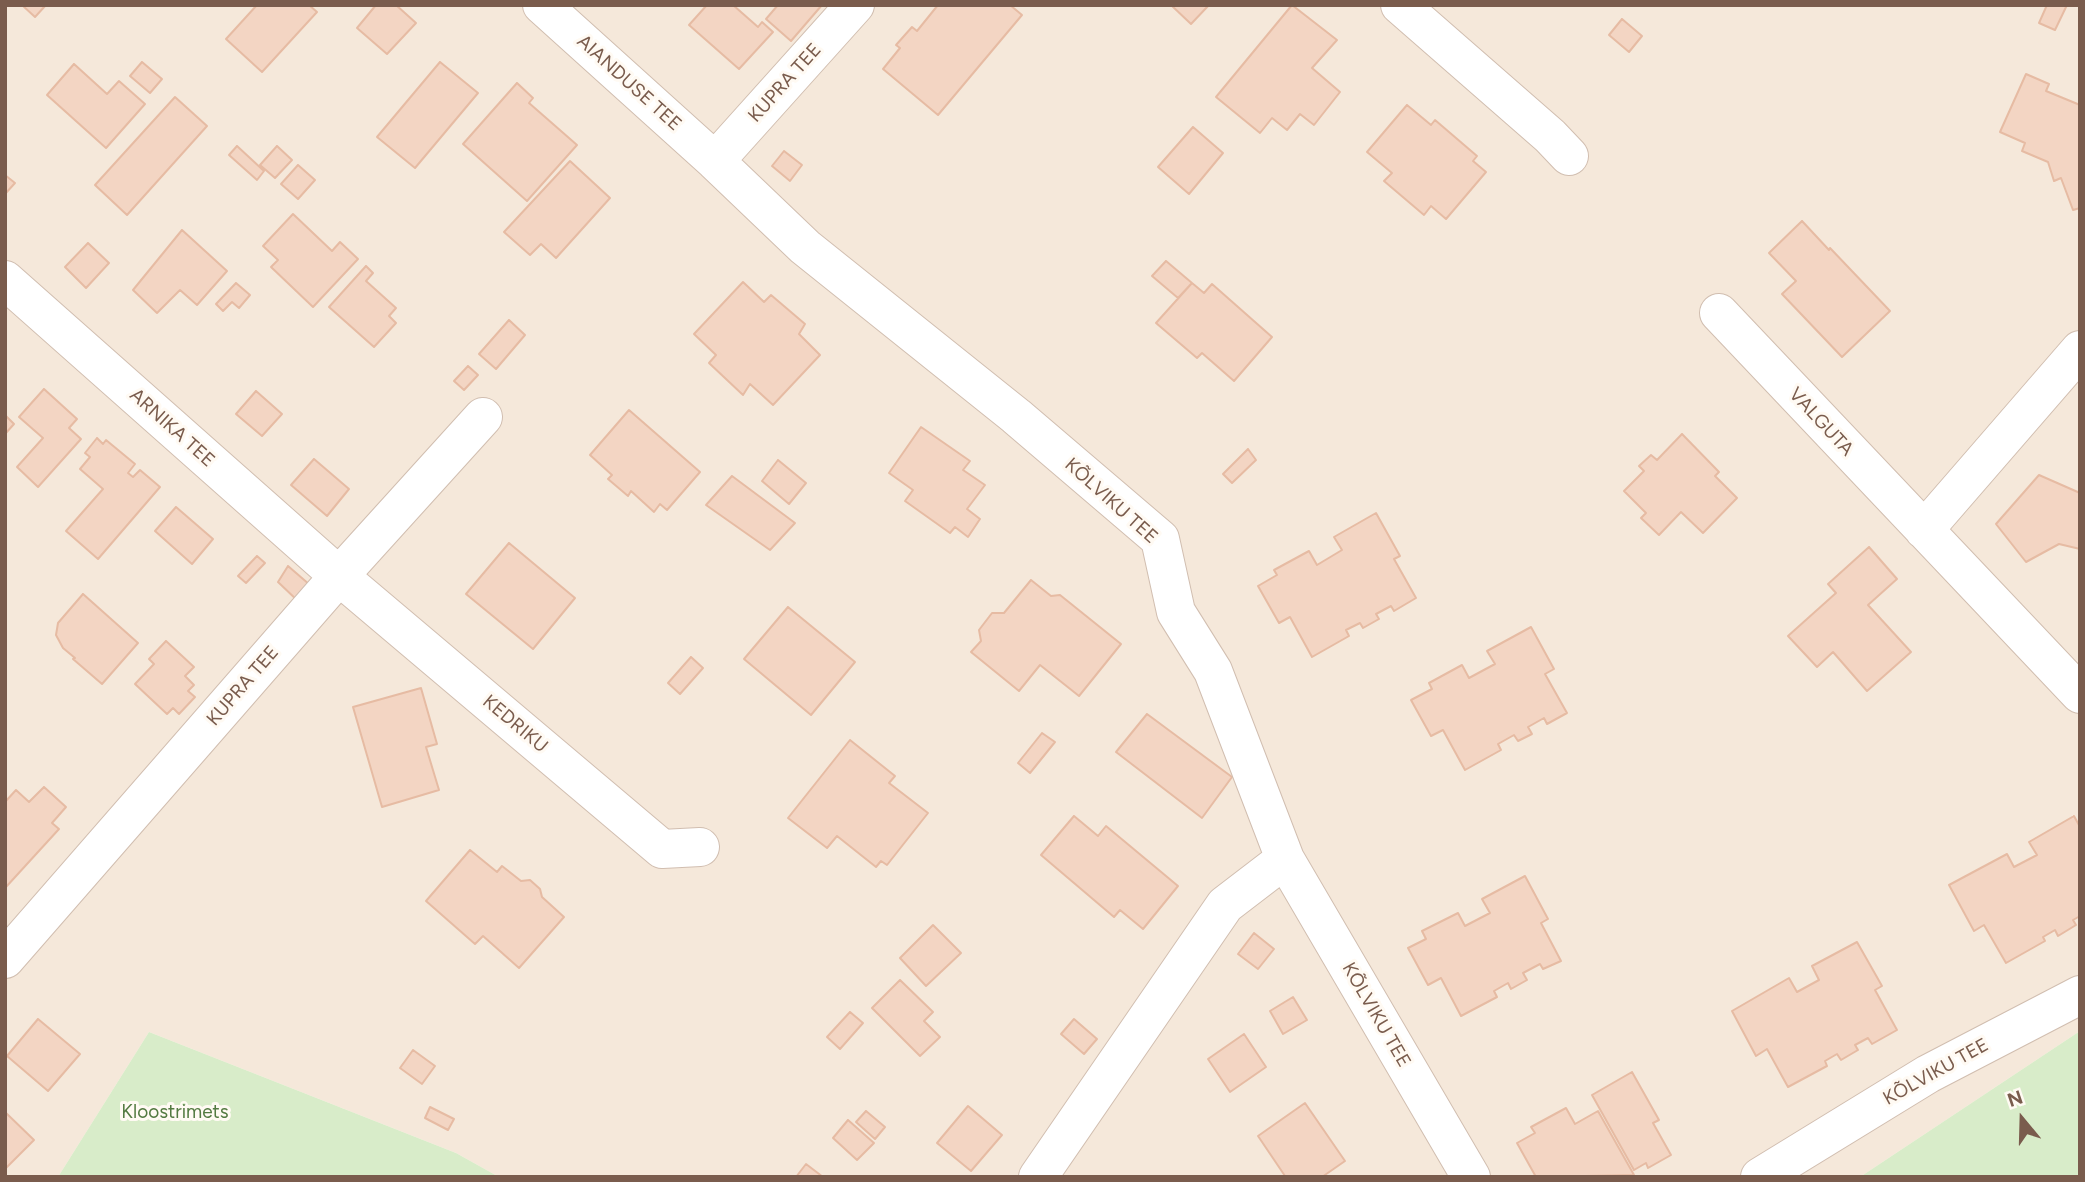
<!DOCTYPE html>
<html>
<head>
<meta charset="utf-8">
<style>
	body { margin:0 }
	#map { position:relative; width:2085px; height:1182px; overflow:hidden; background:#fdf6ec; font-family:Figtree,sans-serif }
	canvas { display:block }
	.frame { position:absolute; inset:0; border:7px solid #7a5c4d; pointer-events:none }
	.north { position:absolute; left:1987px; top:1084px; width:70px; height:70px; -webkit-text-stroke:5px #fffaf3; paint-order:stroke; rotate:341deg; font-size:19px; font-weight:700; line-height:28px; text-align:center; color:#7a5c4d }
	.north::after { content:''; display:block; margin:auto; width:24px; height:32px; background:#7a5c4d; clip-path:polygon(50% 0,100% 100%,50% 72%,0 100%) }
</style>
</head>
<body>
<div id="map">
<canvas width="2085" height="1182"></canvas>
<div class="frame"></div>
<div class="north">N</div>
</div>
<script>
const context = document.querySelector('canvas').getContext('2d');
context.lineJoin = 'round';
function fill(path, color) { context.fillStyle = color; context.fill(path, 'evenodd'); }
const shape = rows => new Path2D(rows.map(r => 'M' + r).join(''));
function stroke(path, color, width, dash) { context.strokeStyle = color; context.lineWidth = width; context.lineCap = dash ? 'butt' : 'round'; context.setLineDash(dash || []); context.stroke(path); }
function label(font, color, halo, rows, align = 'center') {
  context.font = font + ' Figtree,sans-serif'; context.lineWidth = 6; context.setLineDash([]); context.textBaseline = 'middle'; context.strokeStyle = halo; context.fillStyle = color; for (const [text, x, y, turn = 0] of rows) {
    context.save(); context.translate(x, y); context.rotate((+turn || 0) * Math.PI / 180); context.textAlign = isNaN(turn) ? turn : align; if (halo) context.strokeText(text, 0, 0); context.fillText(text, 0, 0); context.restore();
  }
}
fill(shape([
	[5,5,2080,5,2080,1031,1860,1177,499,1177,456,1153,149,1032,58,1177,5,1177]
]), '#f5e8da');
fill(shape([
	[2080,1031,2080,1177,1860,1177],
	[149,1032,456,1153,499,1177,58,1177]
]), '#d8ecc9');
const building = shape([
	[22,5,46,5,35,17,22,5],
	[257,5,309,5,317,12,262,72,226,39,257,5],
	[376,5,396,5,416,23,387,54,357,28,376,5],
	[707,5,733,5,758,27,762,22,773,32,739,69,689,25,707,5],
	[778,5,822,5,791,41,766,19,778,5],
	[938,5,1010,5,1022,15,938,115,883,69,900,48,896,45,912,27,917,31,938,5],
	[1171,5,1209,5,1191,24,1171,5],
	[1292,5,1337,40,1312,68,1340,92,1314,125,1300,114,1287,130,1272,118,1260,133,1216,97,1292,5],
	[2047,5,2067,5,2055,30,2039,23,2047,5],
	[1622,19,1642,36,1629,52,1609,35,1622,19],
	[142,62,162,79,150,93,130,76,142,62],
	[440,62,478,93,415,168,377,137,440,62],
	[74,64,107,94,119,81,145,104,106,148,47,95,74,64],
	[2026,74,2049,84,2046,91,2080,105,2080,208,2073,210,2061,178,2054,181,2048,162,2022,151,2025,143,2000,132,2026,74],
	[517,83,533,98,529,103,577,145,527,201,463,144,517,83],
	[175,97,207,126,127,215,95,185,175,97],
	[1407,105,1431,125,1435,120,1477,156,1473,161,1486,172,1446,219,1431,206,1424,215,1384,181,1392,173,1367,152,1407,105],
	[1193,127,1223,153,1189,194,1158,167,1193,127],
	[237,146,264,171,257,180,229,155,237,146],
	[277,146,292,160,275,178,260,165,277,146],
	[784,151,802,165,790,181,772,166,784,151],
	[570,161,610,198,556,258,541,244,530,255,504,232,570,161],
	[298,165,315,180,298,199,281,184,298,165],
	[5,175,15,183,5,194,5,175],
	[293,214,332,251,340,242,358,259,313,307,271,267,278,260,263,246,293,214],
	[1802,221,1829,250,1830,248,1890,311,1842,357,1782,294,1796,281,1769,253,1802,221],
	[182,230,227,271,197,305,180,290,157,313,133,290,182,230],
	[88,243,109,263,86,288,65,267,88,243],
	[1166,261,1192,283,1178,298,1152,276,1166,261],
	[366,266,373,273,366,281,396,308,389,316,396,323,374,347,329,307,366,266],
	[743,282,764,302,771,295,805,324,799,334,820,355,773,405,750,384,743,395,709,363,716,355,694,334,743,282],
	[236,283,250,295,239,308,232,302,223,311,216,304,236,283],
	[1192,283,1204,293,1212,284,1272,337,1234,381,1202,353,1197,358,1156,323,1192,283],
	[509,320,525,335,496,369,479,354,509,320],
	[468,366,478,375,464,390,454,381,468,366],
	[44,389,77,419,69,428,81,439,38,487,17,467,43,438,19,417,44,389],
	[256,391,282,414,262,436,236,414,256,391],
	[629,410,700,472,667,510,660,504,654,512,631,491,628,496,608,479,612,475,590,455,629,410],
	[5,415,14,424,5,434,5,415],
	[921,427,970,461,963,470,985,485,967,509,980,519,968,537,955,527,950,533,905,501,913,490,889,473,921,427],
	[1682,434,1719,472,1715,476,1737,498,1703,533,1681,512,1659,535,1641,518,1646,513,1624,491,1644,471,1639,466,1651,455,1657,460,1682,434],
	[97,438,103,444,106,440,135,464,128,473,133,477,140,470,160,487,98,559,66,531,103,489,80,469,90,457,85,453,97,438],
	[1248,449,1256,460,1232,483,1223,474,1248,449],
	[314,459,349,489,327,516,291,485,314,459],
	[778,460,806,483,789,504,762,481,778,460],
	[2039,475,2080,493,2080,549,2059,544,2026,562,1996,524,2039,475],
	[732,476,795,523,770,550,706,505,732,476],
	[176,507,213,539,192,564,155,531,176,507],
	[1376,513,1400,556,1394,559,1416,598,1394,611,1391,606,1376,614,1379,619,1363,628,1360,623,1346,630,1349,636,1312,657,1290,617,1279,623,1258,586,1277,575,1274,570,1309,551,1317,565,1342,550,1334,537,1376,513],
	[509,543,575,598,533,649,466,594,509,543],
	[1869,547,1897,579,1868,605,1911,652,1867,691,1833,652,1817,667,1788,636,1836,593,1828,584,1869,547],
	[257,556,265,563,246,583,238,576,257,556],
	[288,566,310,585,299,602,278,582,288,566],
	[1031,580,1051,596,1060,595,1121,644,1079,696,1040,665,1019,691,971,652,981,641,979,630,992,613,1004,613,1031,580],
	[83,594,138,643,102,684,73,659,75,658,63,648,56,635,58,623,83,594],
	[788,607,855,662,811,715,744,659,788,607],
	[1531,627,1554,669,1545,674,1567,713,1547,724,1544,718,1528,727,1532,734,1518,741,1514,735,1498,744,1501,750,1465,770,1443,730,1431,736,1411,700,1432,689,1429,683,1462,665,1469,678,1495,664,1487,651,1531,627],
	[166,641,194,667,185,676,194,685,188,691,195,697,179,714,173,708,167,714,135,684,154,664,149,659,166,641],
	[691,657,703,668,680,694,668,683,691,657],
	[421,688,437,744,426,747,439,790,382,807,353,707,421,688],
	[1147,714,1232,777,1202,818,1116,752,1147,714],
	[1042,733,1055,742,1030,773,1018,763,1042,733],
	[850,740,895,776,889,783,928,813,887,865,881,861,876,867,837,836,827,848,788,818,850,740],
	[44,787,66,807,52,823,59,829,6,887,5,802,16,790,29,802,44,787],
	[1074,816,1098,836,1106,826,1178,886,1143,929,1120,910,1114,917,1041,855,1074,816],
	[2074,816,2080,827,2080,916,2073,920,2076,925,2058,936,2055,930,2043,937,2045,941,2006,963,1984,925,1974,931,1949,885,2007,854,2014,867,2037,855,2029,842,2074,816],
	[470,850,497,872,502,866,521,881,530,880,540,889,542,897,564,917,519,968,483,936,475,944,426,901,470,850],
	[1525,876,1548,919,1541,923,1561,961,1543,969,1540,964,1523,973,1527,980,1511,989,1508,983,1494,991,1497,997,1461,1016,1441,978,1428,985,1408,948,1426,939,1422,931,1458,913,1465,926,1490,913,1482,899,1525,876],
	[933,925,961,953,926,986,900,958,933,925],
	[1254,933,1274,949,1258,969,1238,954,1254,933],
	[1857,942,1882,986,1875,990,1897,1030,1872,1044,1868,1038,1855,1045,1858,1050,1841,1060,1837,1054,1825,1061,1827,1066,1788,1087,1767,1049,1756,1056,1732,1011,1789,978,1797,992,1819,980,1812,966,1857,942],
	[900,980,933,1012,924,1021,940,1037,920,1056,872,1008,900,980],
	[1293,997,1307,1020,1283,1034,1270,1011,1293,997],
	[850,1012,863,1023,840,1049,827,1037,850,1012],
	[38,1019,80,1054,48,1091,7,1056,38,1019],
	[1074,1019,1097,1039,1084,1054,1061,1034,1074,1019],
	[1244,1034,1266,1067,1230,1092,1208,1059,1244,1034],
	[413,1050,435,1066,422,1084,400,1068,413,1050],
	[1632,1072,1659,1120,1653,1123,1671,1155,1648,1168,1646,1163,1634,1170,1592,1095,1632,1072],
	[1305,1103,1345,1161,1322,1177,1283,1177,1285,1176,1258,1136,1305,1103],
	[968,1106,1002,1135,971,1171,937,1143,968,1106],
	[430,1107,454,1119,448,1130,425,1118,430,1107],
	[1566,1108,1575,1124,1598,1111,1634,1175,1536,1177,1517,1143,1535,1133,1531,1127,1566,1108],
	[866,1111,885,1127,875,1139,856,1122,866,1111],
	[5,1112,34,1140,5,1169,5,1112],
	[848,1120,874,1143,857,1160,833,1138,848,1120],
	[806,1164,823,1177,796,1177,806,1164]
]);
fill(building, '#f3d5c3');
stroke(building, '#e6bba3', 2);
const minor = shape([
	[542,5,715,161,805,247,1016,416,1160,539,1176,612,1213,671,1285,859,1471,1177],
	[1400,5,1550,136,1569,156],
	[715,161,855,5],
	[5,280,339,576,662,849,700,847],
	[1719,313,2080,694],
	[1924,530,2080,350],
	[5,959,339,576,483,417],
	[1038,1177,1225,905,1285,859],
	[1760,1177,1928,1074,2080,995]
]);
stroke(minor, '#d1beb0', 40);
stroke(minor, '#fff', 38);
label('19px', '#7a5c4d', '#fffaf3', [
	["AIANDUSE TEE",629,83,42],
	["KUPRA TEE",785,83,-48],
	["VALGUTA",1821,422,47],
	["ARNIKA TEE",172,428,42],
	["KÕLVIKU TEE",1111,501,42],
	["KUPRA TEE",243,686,-49],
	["KEDRIKU",515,724,40],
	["KÕLVIKU TEE",1376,1015,60],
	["KÕLVIKU TEE",1936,1072,-29]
]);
label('19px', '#537a41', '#fffaf3', [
	["Kloostrimets",175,1112]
]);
</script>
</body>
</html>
